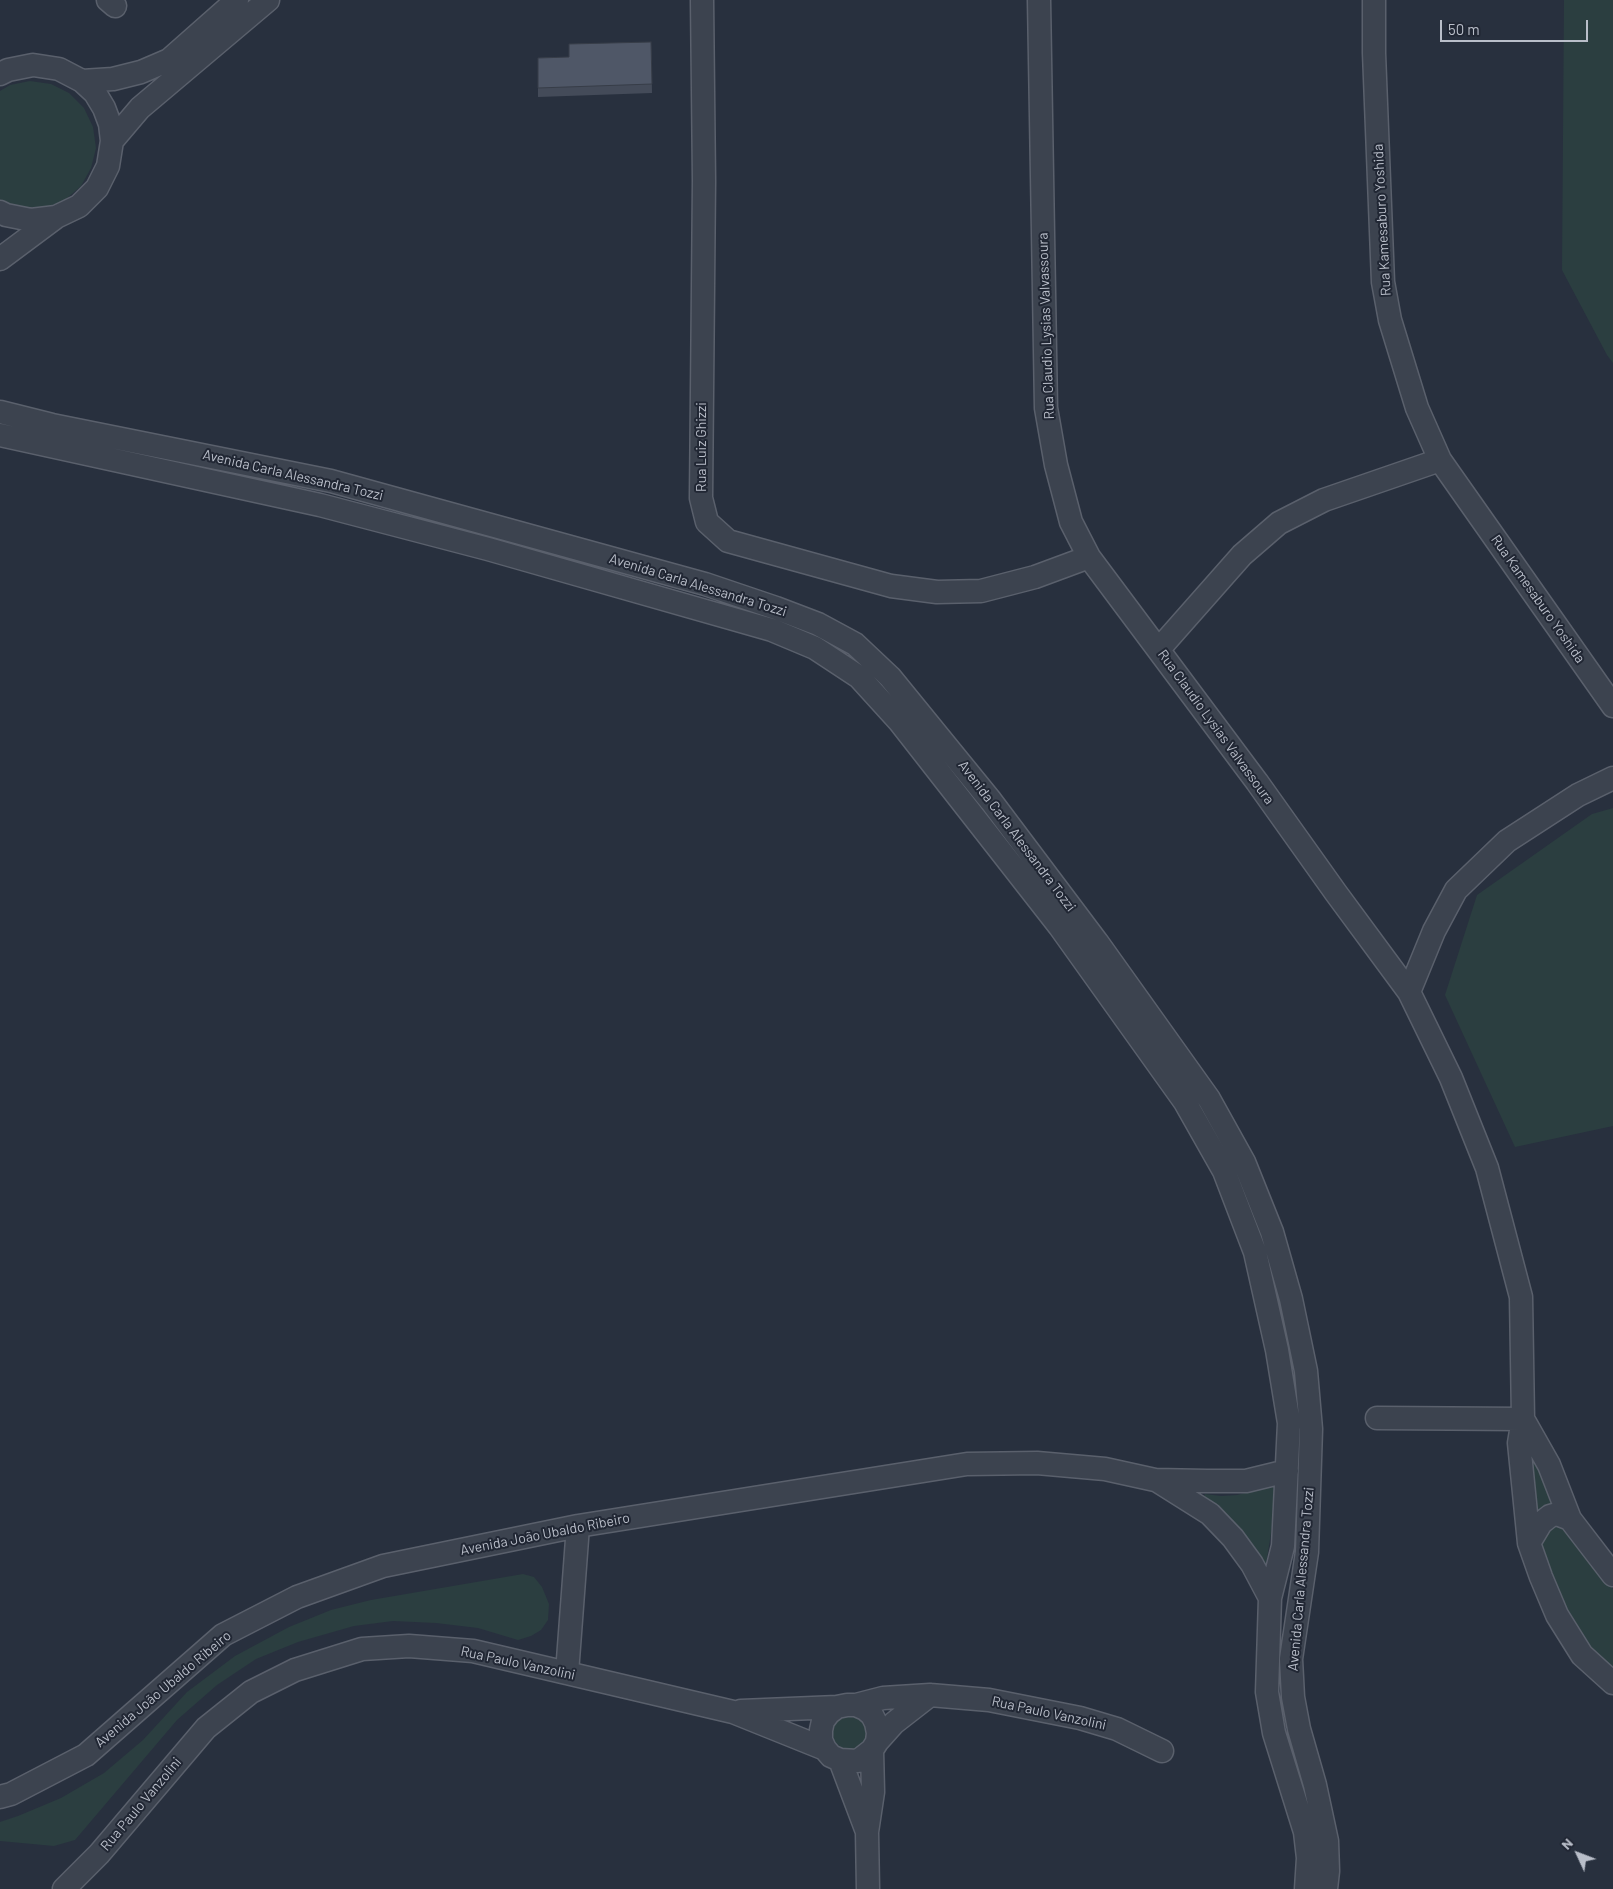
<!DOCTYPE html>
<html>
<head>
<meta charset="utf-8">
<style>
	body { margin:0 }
	#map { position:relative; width:1613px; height:1889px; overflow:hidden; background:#28303e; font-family:Barlow,sans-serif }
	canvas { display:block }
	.north { position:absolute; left:1553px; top:1829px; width:50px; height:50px; -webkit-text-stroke:4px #212734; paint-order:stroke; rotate:313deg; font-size:14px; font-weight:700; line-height:20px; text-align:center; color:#b9bec9 }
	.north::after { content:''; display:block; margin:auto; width:18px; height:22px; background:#b9bec9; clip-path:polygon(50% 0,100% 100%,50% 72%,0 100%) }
	.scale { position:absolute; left:1440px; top:20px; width:148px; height:22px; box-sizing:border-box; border:2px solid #b9bec9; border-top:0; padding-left:6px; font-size:15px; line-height:18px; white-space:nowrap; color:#b9bec9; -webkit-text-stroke:4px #212734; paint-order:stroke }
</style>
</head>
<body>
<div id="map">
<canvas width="1613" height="1889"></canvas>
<div class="north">N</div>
<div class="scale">50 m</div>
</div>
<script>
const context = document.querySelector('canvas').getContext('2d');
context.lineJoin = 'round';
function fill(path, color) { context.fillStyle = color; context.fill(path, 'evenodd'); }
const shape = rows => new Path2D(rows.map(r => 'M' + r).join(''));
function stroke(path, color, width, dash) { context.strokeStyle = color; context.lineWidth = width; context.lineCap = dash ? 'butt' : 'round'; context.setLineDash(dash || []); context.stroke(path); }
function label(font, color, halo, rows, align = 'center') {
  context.font = font + ' Barlow,sans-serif'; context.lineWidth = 4; context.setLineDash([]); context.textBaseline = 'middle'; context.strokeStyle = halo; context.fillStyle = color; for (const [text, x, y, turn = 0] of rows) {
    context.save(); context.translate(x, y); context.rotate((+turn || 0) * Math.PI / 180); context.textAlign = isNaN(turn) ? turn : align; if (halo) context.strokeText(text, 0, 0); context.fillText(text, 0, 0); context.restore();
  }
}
fill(shape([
	[1564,0,1613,0,1613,363,1607,355,1562,270],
	[30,81,51,84,69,93,84,108,93,127,96,148,91,168,81,186,65,200,45,208,24,209,0,201,0,91,10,85],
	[1613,808,1613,1126,1515,1147,1445,995,1477,895,1592,814],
	[1537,1458,1559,1510,1532,1518,1533,1459],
	[1270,1483,1274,1484,1273,1521,1266,1564,1263,1567,1236,1524,1224,1513,1203,1499,1205,1494,1221,1496,1237,1495,1255,1490],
	[1558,1519,1613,1589,1613,1670,1588,1644,1553,1588,1539,1534],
	[523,1574,534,1577,542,1587,549,1604,548,1620,541,1630,531,1636,518,1640,478,1628,436,1623,393,1621,354,1626,298,1642,256,1659,217,1685,177,1720,75,1840,54,1846,0,1841,0,1822,18,1816,61,1798,104,1773,143,1740,187,1692,235,1656,289,1627,331,1610,371,1600],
	[857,1713,869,1724,869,1739,859,1750,844,1750,834,1741,832,1727,842,1715]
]), '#2b3e40');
const minor = shape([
	[108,0,115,6],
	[702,0,704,181,701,498,707,522,728,541,891,586,937,592,981,591,1035,577,1089,557],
	[1039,0,1046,408,1056,465,1071,522,1089,557,1257,782,1336,893,1409,992,1451,1078,1487,1168,1521,1297,1523,1419,1519,1443,1529,1543,1541,1577,1557,1615,1582,1655,1613,1683],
	[1374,0,1374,53,1383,282,1390,320,1417,408,1440,460,1613,706],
	[0,74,8,70,33,65,59,69,82,81,95,93,104,108,110,124,112,141,108,166,97,188,79,206,56,217,31,220,6,215,0,212],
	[82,81,113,79,141,72,169,60,237,0],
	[112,141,140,108,268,0],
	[0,259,55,218],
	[0,412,52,425,331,481,705,584,776,608,818,624,855,644,890,677,991,801,1097,942,1209,1099,1244,1162,1272,1232,1291,1299,1306,1371,1311,1429,1307,1552,1291,1659,1293,1697,1299,1729,1315,1785,1327,1841,1328,1871,1326,1889],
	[0,435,320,505,488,549,772,630,815,648,859,677,899,721,1060,927,1185,1102,1224,1171,1255,1252,1277,1350,1289,1423,1283,1546,1270,1598,1267,1692,1274,1733,1305,1832,1308,1858,1306,1889],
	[1159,649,1242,555,1279,523,1324,500,1440,460],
	[1409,992,1434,931,1456,890,1507,841,1578,795,1613,778],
	[1377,1418,1523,1419],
	[1523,1419,1549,1465,1570,1519,1613,1575],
	[1156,1480,1210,1514,1233,1538,1252,1564,1270,1598],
	[1529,1543,1541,1523,1550,1516,1557,1514,1570,1519],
	[567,1673,578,1526],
	[856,1705,883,1698,930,1695,989,1700,1080,1718,1117,1729,1162,1751],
	[741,1711,837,1707],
	[877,1742,894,1723,930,1695],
	[840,1760,866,1829],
	[0,1797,11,1794,86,1755,223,1635,297,1597,383,1566,578,1526,967,1464,1037,1463,1105,1469,1155,1480,1207,1481,1246,1481,1287,1471],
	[64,1889,99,1854,206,1728,251,1692,295,1670,362,1649,409,1646,473,1651,733,1712,825,1749],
	[868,1889,867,1832,873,1792,872,1750,877,1742,878,1733,876,1723,872,1715,865,1709,856,1705,847,1705,837,1707,829,1713,823,1721,821,1730,821,1740,825,1749,831,1756,840,1760,858,1761,872,1750]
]);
stroke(minor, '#5a606c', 25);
stroke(minor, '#3c434f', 22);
fill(shape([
	[651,42,652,93,538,97,538,58,569,57]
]), '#444b59');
const building = shape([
	[651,42,652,84,538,88,538,58,569,57,569,44,651,42]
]);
fill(building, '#4f5767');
stroke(building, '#373d48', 1);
label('14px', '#b9bec9', '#212734', [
	["Rua Kamesaburo Yoshida",1382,220,-93],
	["Rua Claudio Lysias Valvassoura",1046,326,-92],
	["Rua Luiz Ghizzi",701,447,-90],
	["Avenida Carla Alessandra Tozzi",293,475,13],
	["Avenida Carla Alessandra Tozzi",698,585,17],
	["Rua Kamesaburo Yoshida",1538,599,55],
	["Rua Claudio Lysias Valvassoura",1216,727,54],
	["Avenida Carla Alessandra Tozzi",1017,836,53],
	["Avenida João Ubaldo Ribeiro",545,1534,-11],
	["Avenida Carla Alessandra Tozzi",1301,1579,-85],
	["Rua Paulo Vanzolini",518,1663,12],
	["Avenida João Ubaldo Ribeiro",163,1689,-40],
	["Rua Paulo Vanzolini",1049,1713,12],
	["Rua Paulo Vanzolini",141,1804,-50]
]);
</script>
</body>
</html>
